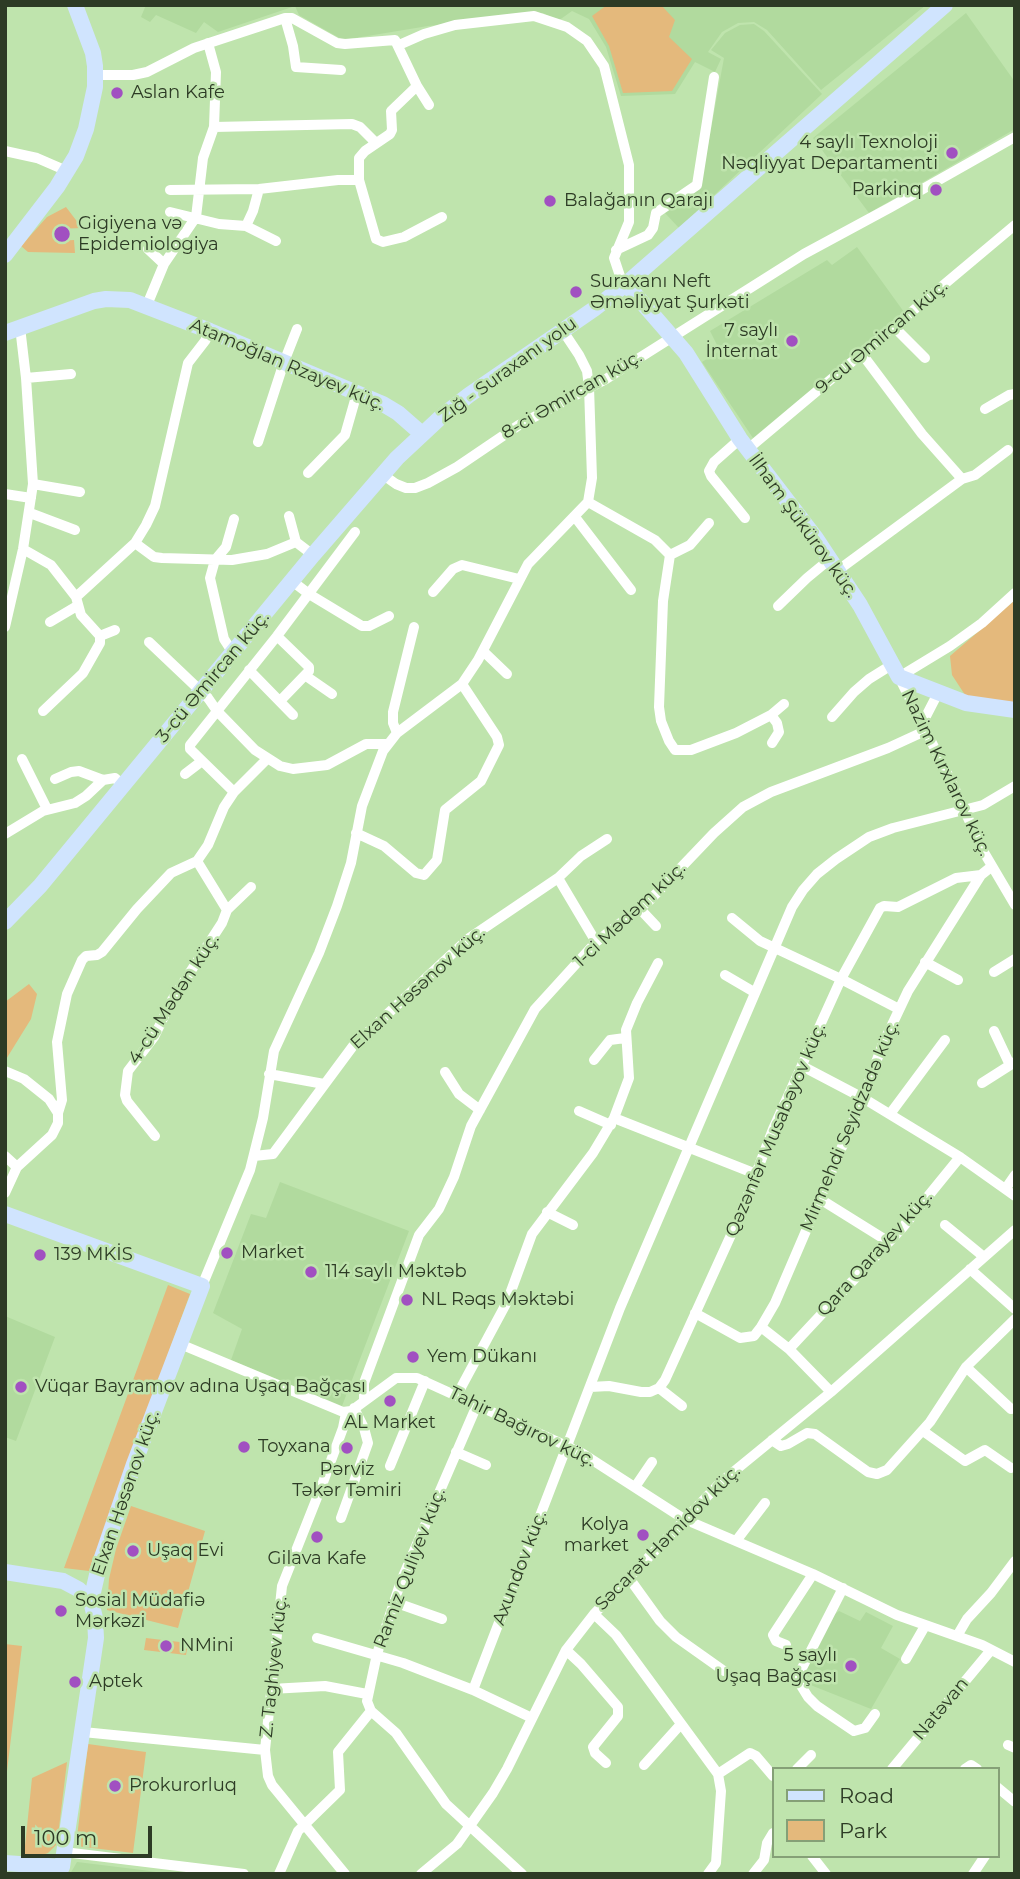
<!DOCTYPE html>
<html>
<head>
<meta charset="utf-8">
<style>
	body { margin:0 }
	#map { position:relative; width:1020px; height:1879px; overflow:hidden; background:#bfe4ad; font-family:Montserrat,sans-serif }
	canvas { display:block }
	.frame { position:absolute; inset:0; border:7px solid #2d3b25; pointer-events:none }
	.legend { position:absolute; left:772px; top:1767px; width:228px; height:91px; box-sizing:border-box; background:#bfe4ad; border:2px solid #85a077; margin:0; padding:9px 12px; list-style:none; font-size:21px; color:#2d3b25 }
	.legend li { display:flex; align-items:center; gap:14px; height:35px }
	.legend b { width:35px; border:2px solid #85a077 }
	.scale { position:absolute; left:21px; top:1826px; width:131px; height:32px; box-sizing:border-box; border:4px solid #2d3b25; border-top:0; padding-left:9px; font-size:21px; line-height:24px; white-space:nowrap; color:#2d3b25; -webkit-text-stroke:5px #bfe4ad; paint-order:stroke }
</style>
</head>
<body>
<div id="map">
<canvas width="1020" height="1879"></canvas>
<div class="frame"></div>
<ul class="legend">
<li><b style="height:9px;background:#d0e4fe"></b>Road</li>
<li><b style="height:19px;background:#e4b97c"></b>Park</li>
</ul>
<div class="scale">100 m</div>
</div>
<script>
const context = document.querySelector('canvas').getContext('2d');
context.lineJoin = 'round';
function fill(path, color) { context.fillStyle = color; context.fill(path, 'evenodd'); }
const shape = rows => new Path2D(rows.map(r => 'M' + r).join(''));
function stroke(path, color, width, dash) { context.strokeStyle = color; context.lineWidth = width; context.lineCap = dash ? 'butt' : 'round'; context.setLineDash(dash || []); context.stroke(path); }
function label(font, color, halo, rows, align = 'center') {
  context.font = font + ' Montserrat,sans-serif'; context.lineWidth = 5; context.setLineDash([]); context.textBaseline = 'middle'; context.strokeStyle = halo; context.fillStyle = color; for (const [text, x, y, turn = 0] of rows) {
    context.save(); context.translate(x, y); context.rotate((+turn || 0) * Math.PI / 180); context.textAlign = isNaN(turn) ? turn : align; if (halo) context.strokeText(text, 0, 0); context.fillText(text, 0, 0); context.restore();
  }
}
fill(shape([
	[146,5,926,5,821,90,767,30,754,22,738,23,722,32,708,52,721,59,715,72,695,62,675,94,621,96,606,47,589,19,572,11,558,21,543,13,428,26,343,40,299,15,295,6,218,32,204,22,196,33,156,15,150,22,141,17],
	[966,13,1015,82,1015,129,869,213,813,138],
	[754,24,764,31,822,94,679,228,664,212,700,189,724,58,711,50,725,33,740,25],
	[857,247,904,312,753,438,702,362,720,351,710,331,827,260,832,265],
	[280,1182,409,1231,342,1406,231,1360,242,1329,213,1313,251,1214,266,1218],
	[5,1316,55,1337,16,1441,5,1437],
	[839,1611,860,1621,866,1612,893,1626,881,1648,900,1659,871,1709,808,1684,810,1678,803,1673,831,1617],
	[77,1862,142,1870,170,1874,70,1874]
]), '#b1da9e');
fill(shape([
	[607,5,661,5,675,20,669,37,692,59,672,91,623,93,609,46,592,16],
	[66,207,82,228,56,229,57,241,74,240,75,253,28,252,21,246,47,217],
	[1015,600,1015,707,967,698,952,675,950,656],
	[29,984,37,994,31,1019,5,1061,5,1002],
	[168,1285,190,1294,89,1571,64,1568],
	[131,1506,205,1531,178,1628,107,1610,109,1579,116,1549],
	[146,1638,188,1643,186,1655,144,1650],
	[5,1644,22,1646,5,1788],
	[88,1744,146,1752,133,1853,76,1846],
	[67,1762,57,1844,48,1853,37,1857,24,1856,32,1778]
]), '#e4b97c');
stroke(shape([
	[285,18,293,46,296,67,341,70],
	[399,45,424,34,455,25,534,16,567,27,587,41,604,66,629,165,629,222,614,258,620,276,626,284],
	[95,75,133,75,147,72,194,48,285,18,292,18,337,43,345,44,395,40,417,86,429,105],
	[417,86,391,111,392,130,390,134,365,151,359,158,359,180,376,239,383,242,404,237,442,217],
	[214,127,352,124,360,127,376,143],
	[5,151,37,158,67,171],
	[170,190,259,189,338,180,359,180],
	[170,212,219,224,246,226,276,241],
	[246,226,253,211,259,189],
	[148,249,164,264],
	[616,250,648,235,653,228,656,213,697,185,714,77],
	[147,305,164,264,196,217,203,158,214,127,216,72,208,43],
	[894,327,925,358],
	[862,354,922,434,962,479],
	[26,378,71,374],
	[985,409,1009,395,1015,394],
	[740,439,714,462,709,471,711,476,745,518],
	[258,442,284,362,297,329],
	[748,449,1015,225],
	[308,473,345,435,357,393],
	[382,474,396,484,406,488,415,488,428,483,457,467,519,425,606,379,804,254,891,207,1015,137],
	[33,484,80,492],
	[5,494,31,498],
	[588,502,655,540,670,555,690,545,709,523],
	[30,513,75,530],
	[289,516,296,542],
	[575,517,631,590],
	[135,543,154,557,162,558,232,560,267,554,296,542,313,555],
	[23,549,51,565,76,597,81,615,100,636,100,643,83,673,43,711],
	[670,555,663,601,659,707,661,721,669,741,675,750,691,750,736,733,771,715,784,704],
	[837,571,962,479,975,475,1008,450],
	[292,581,309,594,362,626,369,626,389,616],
	[433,592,453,569,462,565,519,579],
	[1015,593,982,623,950,646,899,677,954,787,982,849,1015,905],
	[76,597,135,543,146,525,155,506,188,363,205,341,210,331],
	[778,606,807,578,830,559],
	[50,622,77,606],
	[5,627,23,549,33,484,26,378,20,327],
	[100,636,115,630],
	[277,636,309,667,309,671,280,701],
	[149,642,208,698,217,711,255,750,280,766,293,769,327,765,366,744,387,744],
	[483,651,507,674],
	[233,653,224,639,210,578,215,560,226,547,234,519],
	[249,670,293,715],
	[306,676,332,694],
	[771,715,777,723,779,732,772,743],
	[832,717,854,692,869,679,893,664],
	[922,724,938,693],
	[397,733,393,723,393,712,414,627],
	[22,759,47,809],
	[185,774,202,761],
	[55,779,71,772,79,771,103,780],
	[234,792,190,749,190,745,277,636,355,532],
	[356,833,384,846,416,873,424,875,437,860,445,810,481,781,499,745,497,737,462,684],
	[5,834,43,811,75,803,86,796,103,780,115,778,123,785],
	[558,878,596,942],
	[640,909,656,926],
	[227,910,251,887],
	[732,918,760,941,841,979,899,1009],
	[925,962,958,980],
	[994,972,1015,959],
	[725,975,754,992],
	[994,1031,1010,1065],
	[594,1060,610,1040,625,1038],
	[802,1066,863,1098,960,1157,1015,1196],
	[5,1071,24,1079,49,1099,58,1113,58,1123,52,1135,17,1167,5,1193],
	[445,1072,459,1094,480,1110],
	[269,1074,324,1084],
	[982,1083,1015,1062],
	[579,1111,611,1125],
	[58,1113,62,1100,57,1042,67,994,82,960,86,956,97,955,102,952,137,909,171,873,197,861,208,845,224,807,234,792,267,759],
	[890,1114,945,1040],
	[614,1118,756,1174],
	[155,1136,127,1101,125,1095,128,1071,154,1037,172,1000,222,923,227,910,197,861],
	[5,1156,17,1167],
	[254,1156,273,1154,353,1046,468,939,558,878,581,856,607,839],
	[1006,1188,1015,1175],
	[820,1199,889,1242],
	[547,1212,573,1225],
	[945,1225,984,1257],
	[970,1269,1015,1309],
	[202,1286,250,1170,263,1118,274,1051,319,953,337,906,351,863,362,806,383,751,397,733,462,684,478,660,528,564,588,502,592,478,589,387,587,371,579,355,563,331],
	[695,1313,740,1338,754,1336,761,1327,775,1303,863,1098,882,1046,908,991,981,875,991,867],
	[761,1327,789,1349,831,1392],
	[180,1344,343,1412,351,1411,396,1378,417,1378,580,1452,684,1519,813,1574,897,1615,982,1645,1015,1662],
	[789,1349,903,1227,960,1157],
	[966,1367,1011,1409],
	[590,1387,609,1386,641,1392,650,1392,659,1388,665,1380,741,1213,773,1129,841,979,880,908,884,906,898,907,956,878,981,875],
	[659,1388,682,1406],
	[457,1395,507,1302,532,1234,593,1153,614,1118,629,1078,626,1030,637,1003,658,963],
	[364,1401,364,1383,419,1235,439,1209,454,1177,471,1126,535,1009,596,942,650,900,714,833,743,807,771,792,888,748,925,731],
	[477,1405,401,1581,377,1654,367,1701,371,1711,396,1733,446,1804,522,1874],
	[923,1431,965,1461,985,1450,1011,1468],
	[772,1440,781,1446,788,1444,807,1433,815,1434,868,1472,877,1474,887,1470,930,1422,966,1367,1015,1319],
	[456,1452,486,1465],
	[390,1466,425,1381],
	[635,1487,652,1462],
	[341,1518,368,1443,364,1428,354,1408],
	[736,1541,765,1503],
	[629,1578,660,1621,676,1637,724,1671],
	[843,1588,800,1672,800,1684,808,1697,817,1706,854,1731,865,1728,875,1714],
	[394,1602,442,1619],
	[594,1614,616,1635,718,1774,721,1791,716,1863,708,1874],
	[957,1636,967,1619,991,1593,1015,1561],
	[317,1638,403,1663,473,1690,532,1718],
	[786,1645,776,1641,773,1635,813,1574],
	[566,1650,581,1664,618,1707,618,1716,593,1747,595,1753,606,1763],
	[906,1659,925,1626],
	[271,1689,325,1686,367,1694],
	[473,1690,620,1308,792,907,803,890,817,874,836,859,869,837,893,828,983,805,1015,786],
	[83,1732,265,1750,282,1586,322,1485,343,1428,346,1413],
	[1008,1745,1015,1748],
	[265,1750,268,1776,272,1785,345,1874],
	[644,1765,681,1724],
	[797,1769,811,1755],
	[892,1769,991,1650],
	[965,1769,971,1765,977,1769],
	[718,1774,750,1753,756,1756,773,1776],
	[997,1787,1015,1802],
	[64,1852,244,1874],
	[812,1856,826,1874],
	[279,1874,298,1831,340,1790,338,1752,371,1711],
	[421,1874,457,1844,493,1793,507,1769,566,1650,594,1614,721,1482,831,1392,1015,1230],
	[753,1874,764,1860,767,1843,773,1833],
	[973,1874,985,1856]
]), '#fff', 10);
stroke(shape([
	[5,255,57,187,76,156,86,129,95,87,95,66,93,53,75,5],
	[626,284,686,353,740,439,815,537,860,605,899,677,966,703,1015,710],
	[5,333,94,301,106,299,130,300,210,331,383,404,398,413,422,434],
	[5,922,40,886,313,555,397,458,442,416,469,395,594,309,626,284,945,5],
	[5,1214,202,1286,134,1464,99,1566,91,1601,95,1618,96,1638,62,1867,5,1863],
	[5,1572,63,1581,78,1589,91,1601]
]), '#d0e4fe', 16);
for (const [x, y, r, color] of [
	[117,93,7,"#a150c1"],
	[952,153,7,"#a150c1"],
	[936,190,7,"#a150c1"],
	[550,201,7,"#a150c1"],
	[62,234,9,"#a150c1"],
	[576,292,7,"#a150c1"],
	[792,341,7,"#a150c1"],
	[227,1253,7,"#a150c1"],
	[40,1255,7,"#a150c1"],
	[311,1272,7,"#a150c1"],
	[407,1300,7,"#a150c1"],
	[413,1357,7,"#a150c1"],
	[21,1387,7,"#a150c1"],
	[390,1401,7,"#a150c1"],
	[244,1447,7,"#a150c1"],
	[347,1448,7,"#a150c1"],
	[643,1535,7,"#a150c1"],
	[317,1537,7,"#a150c1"],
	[133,1551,7,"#a150c1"],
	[61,1611,7,"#a150c1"],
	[166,1646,7,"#a150c1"],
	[851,1666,7,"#a150c1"],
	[75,1682,7,"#a150c1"],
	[115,1786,7,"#a150c1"]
]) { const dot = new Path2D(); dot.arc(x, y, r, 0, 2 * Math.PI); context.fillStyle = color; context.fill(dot); stroke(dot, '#bfe4ad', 2.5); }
label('18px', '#2d3b25', '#bfe4ad', [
	["Aslan Kafe",131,93],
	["4 saylı Texnoloji",938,143,"right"],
	["Nəqliyyat Departamenti",938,164,"right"],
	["Parkinq",922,190,"right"],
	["Balağanın Qarajı",564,201],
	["Gigiyena və",78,224],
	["Epidemiologiya",78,245],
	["Suraxanı Neft",590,282],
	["Əməliyyat Şurkəti",590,303],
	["7 saylı",778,331,"right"],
	["İnternat",778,352,"right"],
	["Market",241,1253],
	["139 MKİS",54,1255],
	["114 saylı Məktəb",325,1272],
	["NL Rəqs Məktəbi",421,1300],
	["Yem Dükanı",427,1357],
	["Vüqar Bayramov adına Uşaq Bağçası",35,1387],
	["AL Market",390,1423,"center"],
	["Toyxana",258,1447],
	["Pərviz",347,1470,"center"],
	["Təkər Təmiri",347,1491,"center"],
	["Kolya",629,1525,"right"],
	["market",629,1546,"right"],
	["Uşaq Evi",147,1551],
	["Gilava Kafe",317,1559,"center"],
	["Sosial Müdafiə",75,1601],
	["Mərkəzi",75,1622],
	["NMini",180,1646],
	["5 saylı",837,1656,"right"],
	["Uşaq Bağçası",837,1677,"right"],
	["Aptek",89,1682],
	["Prokurorluq",129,1786]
], 'left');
label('18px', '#2d3b25', '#bfe4ad', [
	["9-cu Əmircan küç.",882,337,-40],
	["Atamoğlan Rzayev küç.",287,365,23],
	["Zığ - Suraxanı yolu",508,370,-36],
	["8-ci Əmircan küç.",572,395,-30],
	["İlham Şükürov küç.",803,526,54],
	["3-cü Əmircan küç.",213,677,-50],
	["Nazim Kırxlarov küç.",946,773,64],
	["1-ci Mədəm küç.",630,915,-43],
	["Elxan Həsənov küç.",418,988,-42],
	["4-cü Mədən küç.",174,999,-57],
	["Mirmehdi Seyidzadə küç.",850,1126,-67],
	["Qəzənfər Musabəyov küç.",776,1130,-67],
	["Qara Qarayev küç.",875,1254,-48],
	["Tahir Bağırov küç.",522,1427,26],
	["Elxan Həsənov küç.",126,1493,-71],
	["Səcarət Həmidov küç.",668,1538,-45],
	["Ramiz Quliyev küç.",410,1568,-69],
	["Axundov küç.",520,1568,-69],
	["Z. Taghiyev küç.",274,1667,-84],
	["Natəvan",941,1709,-50]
]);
</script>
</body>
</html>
